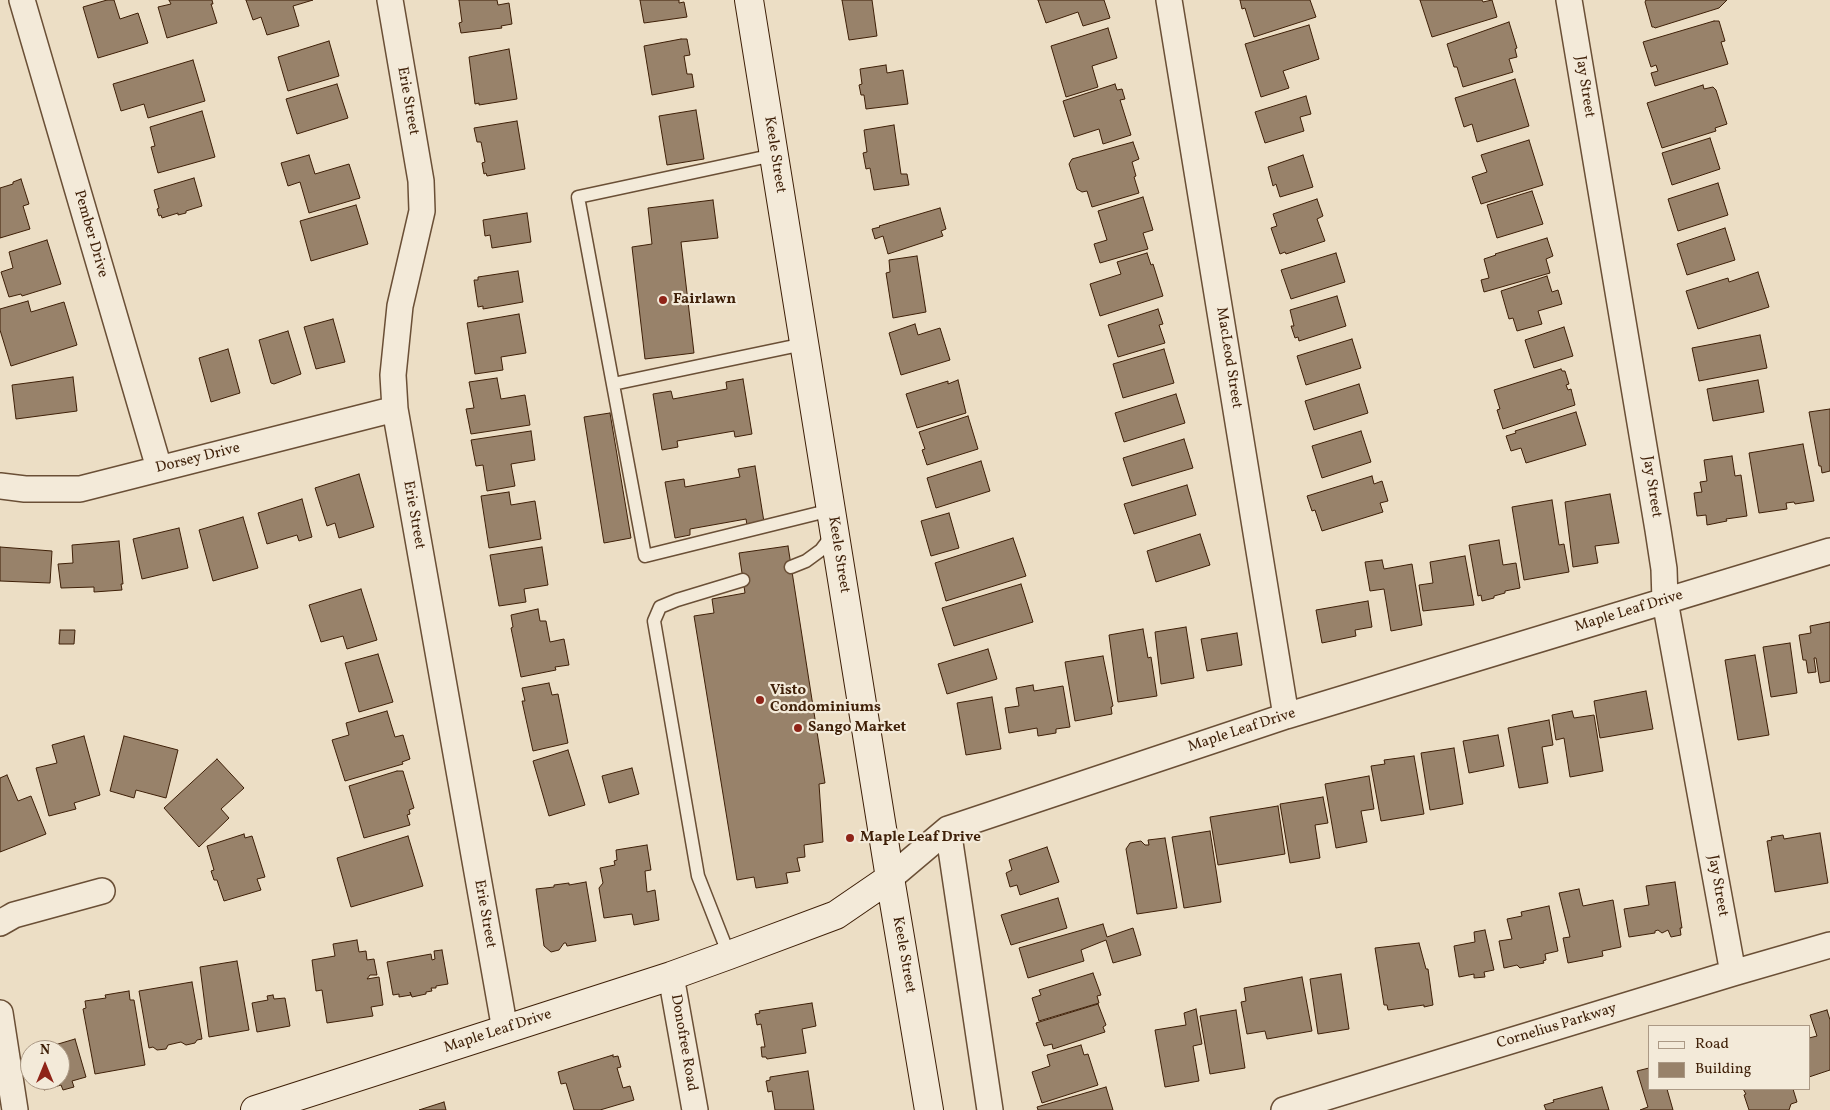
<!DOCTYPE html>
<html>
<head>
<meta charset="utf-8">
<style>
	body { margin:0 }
	#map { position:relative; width:1830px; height:1110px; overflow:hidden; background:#ecdec5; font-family:Vollkorn,serif }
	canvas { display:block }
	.legend { position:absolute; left:1648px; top:1025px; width:162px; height:65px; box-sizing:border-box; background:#f3ead9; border:1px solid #ab9985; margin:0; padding:6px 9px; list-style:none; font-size:15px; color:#3e1f07 }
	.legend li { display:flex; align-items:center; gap:10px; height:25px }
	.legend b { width:25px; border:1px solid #ab9985 }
	.north { position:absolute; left:20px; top:1040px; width:50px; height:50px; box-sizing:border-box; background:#f3ead9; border:1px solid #ab9985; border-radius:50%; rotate:0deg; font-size:14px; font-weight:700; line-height:20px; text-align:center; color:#3e1f07 }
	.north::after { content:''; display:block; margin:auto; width:18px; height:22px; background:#8f2418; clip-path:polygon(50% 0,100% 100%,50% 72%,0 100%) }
</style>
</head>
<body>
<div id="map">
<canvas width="1830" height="1110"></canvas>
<ul class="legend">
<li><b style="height:6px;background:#f3ead9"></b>Road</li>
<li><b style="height:14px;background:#98826a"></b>Building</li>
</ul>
<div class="north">N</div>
</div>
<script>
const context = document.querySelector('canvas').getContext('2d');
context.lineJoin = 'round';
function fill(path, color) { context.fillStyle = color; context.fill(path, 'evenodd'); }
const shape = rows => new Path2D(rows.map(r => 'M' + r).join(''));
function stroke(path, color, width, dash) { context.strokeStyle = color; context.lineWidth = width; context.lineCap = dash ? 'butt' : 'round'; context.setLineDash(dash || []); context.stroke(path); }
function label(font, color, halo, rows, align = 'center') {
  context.font = font + ' Vollkorn,serif'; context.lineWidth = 4.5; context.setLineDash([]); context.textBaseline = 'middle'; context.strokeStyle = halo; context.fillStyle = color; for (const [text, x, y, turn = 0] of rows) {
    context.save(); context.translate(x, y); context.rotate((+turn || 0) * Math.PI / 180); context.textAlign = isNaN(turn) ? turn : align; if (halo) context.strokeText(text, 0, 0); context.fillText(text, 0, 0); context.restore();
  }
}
const building = shape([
	[107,0,114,0,120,19,138,13,148,43,98,58,83,7,107,0],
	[169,0,212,0,213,4,211,4,217,23,167,38,158,7,171,4,169,0],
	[246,0,313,0,293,6,299,26,267,35,261,17,253,20,246,0],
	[459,0,497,0,498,5,509,3,512,24,501,26,502,28,461,33,459,23,462,22,459,0],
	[640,0,679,0,679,3,684,2,687,17,644,23,640,0],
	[842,0,872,0,877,36,849,40,842,0],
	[1038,0,1104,0,1110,18,1083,26,1078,12,1046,23,1038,0],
	[1240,0,1310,0,1316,17,1254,37,1245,8,1242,9,1240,0],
	[1420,0,1482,0,1483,2,1492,0,1497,17,1432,37,1420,0],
	[1646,0,1727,0,1719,8,1655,28,1654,27,1652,27,1649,16,1645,2,1646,0],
	[1714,21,1719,21,1725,41,1721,42,1728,64,1655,86,1651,73,1658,71,1656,65,1651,67,1643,42,1714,21],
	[1509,22,1517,48,1515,49,1517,57,1509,59,1513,72,1463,87,1457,67,1454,67,1447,44,1509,22],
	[1309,25,1319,59,1283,71,1289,88,1261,97,1245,44,1309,25],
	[1108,28,1117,58,1092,66,1098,87,1066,97,1051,46,1108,28],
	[681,39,687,39,690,55,684,56,687,74,692,74,694,87,652,95,644,46,681,39],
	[329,41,339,76,288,91,278,57,329,41],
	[509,49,517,99,479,105,479,103,475,104,469,57,509,49],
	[193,60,205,101,148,118,144,104,121,111,113,84,193,60],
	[886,65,887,73,903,70,908,104,866,109,864,95,861,95,859,85,862,84,860,69,886,65],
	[1515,79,1529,126,1477,142,1472,124,1464,127,1455,98,1515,79],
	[337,84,348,118,297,134,286,99,337,84],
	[1115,84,1117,90,1122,89,1125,99,1120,100,1131,135,1103,144,1099,129,1074,137,1063,101,1115,84],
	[1703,85,1704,89,1713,87,1716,90,1727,124,1715,128,1716,131,1662,148,1647,103,1703,85],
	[1306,96,1311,114,1300,117,1304,131,1265,143,1255,112,1306,96],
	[696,110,704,159,667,165,659,116,696,110],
	[202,111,215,157,158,173,151,147,155,146,150,127,202,111],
	[517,121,525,169,487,176,486,173,484,174,482,163,485,162,481,142,477,142,474,128,517,121],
	[894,125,901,174,907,174,909,185,874,190,870,168,866,169,863,153,867,152,864,130,894,125],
	[1710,138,1720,169,1672,185,1662,153,1710,138],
	[1529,140,1543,185,1481,204,1472,177,1487,172,1481,155,1529,140],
	[1133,142,1139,159,1132,162,1136,176,1134,177,1139,193,1092,207,1087,191,1082,192,1077,189,1069,164,1072,159,1133,142],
	[309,155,315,174,349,164,360,198,309,213,300,182,288,186,281,163,309,155],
	[1303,155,1313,187,1280,197,1276,184,1273,186,1268,167,1303,155],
	[194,178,202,206,186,211,186,213,178,215,178,213,162,218,161,215,159,216,157,209,159,208,154,190,194,178],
	[21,179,29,204,23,206,30,229,0,238,0,188,13,184,13,182,21,179],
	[1718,183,1728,215,1678,231,1668,199,1718,183],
	[1532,191,1543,224,1497,238,1487,205,1532,191],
	[1143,197,1153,230,1143,233,1148,249,1100,263,1094,244,1107,240,1098,211,1143,197],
	[1317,199,1323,216,1317,219,1325,241,1286,254,1285,252,1280,254,1271,228,1277,226,1273,214,1317,199],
	[713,200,718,238,681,242,694,353,645,359,632,247,652,244,648,208,713,200],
	[356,205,368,244,311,261,300,221,356,205],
	[940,208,946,229,941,231,943,236,888,254,883,236,875,239,872,229,880,227,879,226,940,208],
	[527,213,531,242,492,248,490,235,485,236,483,220,527,213],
	[1725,228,1735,260,1687,275,1677,244,1725,228],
	[1547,238,1553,256,1546,259,1550,273,1484,292,1481,280,1489,278,1484,259,1496,255,1495,254,1547,238],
	[47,240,61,284,22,296,21,294,9,297,1,272,13,268,9,252,47,240],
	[1147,253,1151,265,1153,264,1163,296,1100,316,1090,284,1121,274,1117,262,1147,253],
	[1336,253,1345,282,1291,299,1281,270,1336,253],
	[917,256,926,312,893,318,886,273,890,272,889,260,917,256],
	[518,271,523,302,483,309,483,306,478,307,474,280,478,280,478,277,518,271],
	[1758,272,1769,307,1698,329,1686,291,1728,278,1729,282,1758,272],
	[1547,276,1552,292,1558,290,1562,304,1538,311,1542,324,1517,331,1513,318,1509,319,1501,291,1547,276],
	[1337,296,1346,326,1299,341,1298,337,1295,338,1291,326,1294,326,1290,310,1337,296],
	[28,301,31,312,64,302,77,345,11,366,0,330,0,309,28,301],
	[1158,309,1163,324,1159,325,1165,343,1118,357,1108,325,1158,309],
	[519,314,526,353,501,357,503,370,475,374,467,323,519,314],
	[333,319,345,362,316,369,304,327,333,319],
	[915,324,918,335,940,328,950,360,901,375,889,333,915,324],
	[1564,327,1573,356,1534,368,1525,340,1564,327],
	[288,331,301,374,274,384,271,383,259,340,288,331],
	[1760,335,1767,368,1699,381,1692,348,1760,335],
	[1352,339,1361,368,1306,385,1297,356,1352,339],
	[228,349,240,393,211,402,199,358,228,349],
	[1164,349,1174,383,1123,398,1113,364,1164,349],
	[1561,369,1562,371,1565,371,1569,384,1566,385,1568,390,1571,389,1575,405,1503,429,1497,410,1500,409,1494,390,1561,369],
	[73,377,77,411,16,419,12,385,73,377],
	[497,378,501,399,525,395,530,425,471,434,466,409,474,408,469,382,497,378],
	[743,379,752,434,735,437,734,431,677,441,678,447,662,450,653,394,671,391,673,399,727,389,726,382,743,379],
	[958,380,966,413,917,428,906,394,948,381,948,384,958,380],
	[1758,380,1764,412,1713,421,1707,389,1758,380],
	[1359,384,1368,413,1314,430,1305,401,1359,384],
	[1176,394,1185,423,1124,442,1115,413,1176,394],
	[1830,409,1830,471,1822,473,1821,466,1819,466,1809,412,1830,409],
	[1576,412,1586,445,1526,463,1521,448,1511,451,1506,436,1516,433,1515,431,1576,412],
	[610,413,631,538,604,543,584,417,610,413],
	[968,416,978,449,927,465,922,450,925,449,919,432,968,416],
	[531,431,535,460,511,464,515,486,487,491,483,465,476,466,471,440,531,431],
	[1361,431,1371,462,1322,478,1312,446,1361,431],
	[1184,439,1193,468,1132,486,1123,458,1184,439],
	[1803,444,1814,501,1795,504,1794,502,1786,503,1787,509,1759,513,1749,453,1803,444],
	[1732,456,1735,476,1741,475,1747,516,1726,519,1727,521,1707,525,1706,515,1697,516,1694,493,1702,492,1700,482,1707,481,1704,460,1732,456],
	[981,461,990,491,936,508,927,478,981,461],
	[755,466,764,522,747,525,746,519,690,529,690,535,675,538,665,482,684,479,685,487,740,477,738,469,755,466],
	[359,474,374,527,339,538,335,523,327,526,315,488,359,474],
	[1372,476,1374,484,1382,481,1388,501,1380,503,1383,512,1322,531,1315,510,1312,511,1307,496,1372,476],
	[1187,485,1196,515,1134,534,1124,504,1187,485],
	[509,492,511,505,535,501,541,539,489,548,481,496,509,492],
	[1610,494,1619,543,1595,546,1598,563,1573,567,1565,502,1610,494],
	[302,499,312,537,299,541,297,535,267,544,258,513,302,499],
	[1552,500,1559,545,1564,544,1569,572,1524,580,1512,507,1552,500],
	[949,513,959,548,931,556,921,521,949,513],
	[243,517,258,568,213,581,199,530,243,517],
	[179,528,188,568,142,579,133,539,179,528],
	[1200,534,1210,565,1156,582,1147,551,1200,534],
	[1013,538,1026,576,946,601,935,563,1013,538],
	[1499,540,1503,565,1516,563,1520,588,1505,591,1505,593,1494,596,1494,598,1482,601,1481,595,1478,596,1469,545,1499,540],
	[119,541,123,584,121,584,122,590,94,592,94,587,61,588,58,564,73,563,72,545,119,541],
	[788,546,825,783,819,784,823,842,804,845,805,857,797,858,800,871,786,873,788,883,756,888,754,877,737,880,694,616,714,613,712,599,745,593,739,553,788,546],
	[0,547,52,551,50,583,0,581,0,547],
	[542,547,548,585,524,589,526,602,499,606,490,555,542,547],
	[1465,556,1474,605,1423,611,1419,585,1433,583,1430,562,1465,556],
	[1382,560,1384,569,1412,564,1422,625,1391,631,1384,589,1370,591,1365,562,1382,560],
	[1021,584,1033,622,954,646,942,608,1021,584],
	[361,589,377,640,347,649,343,636,321,642,309,605,361,589],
	[1368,601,1372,627,1355,630,1356,636,1322,643,1316,610,1368,601],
	[538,609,540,621,546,621,550,642,564,639,569,665,555,667,556,670,521,677,511,628,513,627,511,615,538,609],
	[1830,622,1830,681,1820,683,1816,658,1814,658,1816,672,1808,673,1806,660,1803,660,1799,635,1811,633,1810,626,1830,622],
	[1186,627,1194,678,1161,684,1155,632,1186,627],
	[1143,629,1148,658,1151,657,1157,696,1118,702,1109,635,1143,629],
	[60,630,75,630,74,644,59,644,60,630],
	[1237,633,1242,665,1207,671,1201,639,1237,633],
	[1790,643,1797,693,1771,697,1763,647,1790,643],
	[988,649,997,679,947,694,938,664,988,649],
	[378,654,393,702,359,712,345,663,378,654],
	[1755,655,1769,735,1738,740,1725,660,1755,655],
	[1103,656,1113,706,1111,707,1112,714,1075,721,1065,662,1103,656],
	[549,683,552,695,558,694,568,743,533,751,522,701,525,701,522,688,549,683],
	[1033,685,1034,691,1063,686,1070,727,1056,729,1056,733,1038,736,1037,728,1009,733,1005,708,1019,706,1016,688,1033,685],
	[1646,691,1653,729,1600,738,1594,701,1646,691],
	[992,697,1001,749,966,755,957,703,992,697],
	[387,711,395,737,403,735,410,759,402,762,403,764,345,781,332,740,349,735,346,723,387,711],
	[1572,711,1574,718,1594,715,1603,771,1570,777,1564,738,1556,740,1552,715,1572,711],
	[1549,720,1553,745,1542,747,1548,783,1519,788,1508,728,1549,720],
	[1498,735,1504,766,1469,773,1463,741,1498,735],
	[84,736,100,795,74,803,76,809,49,816,36,768,57,763,52,745,84,736],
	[124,736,178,750,166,798,136,790,134,798,110,791,124,736],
	[1454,748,1463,804,1430,810,1421,753,1454,748],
	[568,750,585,805,549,816,533,761,568,750],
	[1414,756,1424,814,1381,821,1371,766,1385,764,1384,760,1414,756],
	[217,759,244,788,221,809,229,818,199,847,164,808,217,759],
	[632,768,639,794,609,803,602,776,632,768],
	[397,771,403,771,414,808,409,810,410,814,407,815,410,825,364,838,349,786,397,771],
	[7,775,18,801,31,796,46,834,0,852,0,778,7,775],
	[1369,776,1374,809,1361,811,1367,842,1336,848,1325,784,1369,776],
	[1323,797,1328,823,1315,825,1320,858,1290,863,1280,804,1323,797],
	[1278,806,1285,854,1218,865,1210,817,1278,806],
	[1210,831,1221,902,1184,908,1172,837,1210,831],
	[1820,833,1828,883,1775,892,1767,841,1772,840,1771,837,1783,835,1784,839,1820,833],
	[244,834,245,838,252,836,265,877,257,879,261,890,224,901,217,880,214,880,211,871,214,870,207,846,244,834],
	[408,836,423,886,351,907,337,858,408,836],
	[1165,838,1177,908,1137,914,1126,849,1130,843,1141,841,1145,845,1149,845,1148,840,1165,838],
	[647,845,651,870,645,871,647,892,655,890,659,920,634,925,632,914,604,918,599,888,603,883,600,868,615,865,614,861,617,860,616,850,647,845],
	[1047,847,1059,882,1020,895,1017,885,1010,887,1006,873,1012,870,1009,860,1047,847],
	[586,882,596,941,567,946,566,943,564,943,559,950,551,952,544,946,536,889,554,887,554,885,569,883,569,885,586,882],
	[1675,882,1682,928,1680,928,1681,935,1671,937,1668,930,1662,933,1658,930,1655,931,1655,933,1629,937,1624,909,1649,905,1646,886,1675,882],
	[1579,889,1583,906,1613,900,1621,947,1602,951,1603,956,1568,963,1563,938,1570,937,1559,893,1579,889],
	[1058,898,1067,928,1011,945,1001,915,1058,898],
	[1549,906,1558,951,1545,954,1546,960,1543,961,1544,963,1520,968,1517,965,1504,968,1499,941,1512,939,1507,919,1522,916,1521,912,1549,906],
	[1103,924,1107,937,1133,928,1141,955,1113,963,1106,940,1081,950,1084,961,1028,978,1019,948,1103,924],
	[1485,930,1494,970,1484,972,1485,977,1474,978,1474,974,1459,977,1454,946,1475,942,1474,932,1485,930],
	[357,940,359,952,366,951,367,960,374,959,377,975,370,975,367,979,379,977,383,1005,371,1007,373,1016,327,1023,322,990,316,991,312,960,335,956,333,944,357,940],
	[1419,943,1426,969,1428,969,1433,1005,1424,1007,1424,1005,1388,1010,1387,1005,1384,1005,1375,948,1419,943],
	[442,950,448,984,436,986,436,988,431,988,432,991,426,992,426,994,412,997,410,992,411,995,399,997,399,994,393,995,387,962,431,954,432,960,435,959,434,951,442,950],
	[237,961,249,1030,209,1037,200,967,237,961],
	[1093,973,1101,995,1097,996,1099,1003,1039,1021,1032,998,1041,995,1039,990,1093,973],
	[1341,974,1349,1029,1318,1034,1310,979,1341,974],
	[1302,977,1312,1031,1267,1039,1265,1031,1247,1034,1241,1002,1246,1001,1244,988,1302,977],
	[192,982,202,1039,197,1040,195,1043,186,1045,181,1042,168,1045,166,1049,157,1050,153,1047,149,1048,139,991,192,982],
	[129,991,130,1000,134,1000,145,1065,95,1074,83,1009,86,1008,85,1001,106,998,105,995,129,991],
	[273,995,274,999,285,998,290,1026,257,1032,252,1003,268,1000,267,996,273,995],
	[812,1003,816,1026,802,1029,806,1053,767,1059,766,1057,762,1057,761,1047,765,1047,761,1024,757,1025,755,1014,760,1013,759,1011,812,1003],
	[1098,1004,1106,1025,1103,1027,1105,1032,1053,1049,1052,1044,1044,1046,1036,1023,1098,1004],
	[1196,1009,1202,1044,1193,1046,1199,1081,1165,1087,1155,1030,1186,1025,1184,1013,1196,1009],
	[1236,1010,1245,1068,1210,1074,1200,1016,1236,1010],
	[1827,1010,1830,1020,1830,1070,1809,1077,1809,1038,1817,1036,1810,1015,1827,1010],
	[75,1039,86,1077,72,1081,74,1087,63,1090,61,1085,44,1090,41,1080,60,1080,60,1050,38,1050,75,1039],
	[1081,1045,1084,1055,1088,1054,1098,1085,1042,1103,1032,1072,1050,1066,1047,1055,1081,1045],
	[613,1055,613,1057,618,1056,621,1067,617,1068,623,1088,630,1086,634,1100,600,1110,574,1110,566,1083,561,1084,558,1072,613,1055],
	[1649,1068,1649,1089,1667,1089,1673,1110,1640,1110,1648,1107,1637,1071,1649,1068],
	[808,1071,814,1110,775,1110,772,1091,768,1092,766,1081,770,1080,770,1077,808,1071],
	[1106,1087,1113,1110,1038,1110,1037,1107,1106,1087],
	[1602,1087,1609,1110,1546,1110,1544,1105,1554,1102,1553,1100,1602,1087],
	[1743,1089,1793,1089,1797,1102,1791,1104,1789,1110,1749,1110,1744,1095,1746,1094,1743,1089],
	[444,1102,446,1110,419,1110,444,1102]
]);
fill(building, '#98826a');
stroke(building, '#3e1f07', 1);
const lane = shape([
	[774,155,578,197,645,556,831,510],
	[613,384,804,344],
	[791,567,806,561,821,550,833,534],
	[729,955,698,876,654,621,660,607,677,600,743,580]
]);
const street = shape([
	[22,0,159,468],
	[390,0,421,181,422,211,400,306,393,375,395,409,505,1030],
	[1169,0,1286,716],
	[1569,0,1658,530,1664,569,1665,601,1733,973],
	[0,486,25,489,80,489,395,409],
	[948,829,990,1110],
	[890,878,948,829,1286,716,1830,551],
	[0,923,14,915,102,891],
	[671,976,695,1110],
	[0,1013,15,1110],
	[1284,1110,1733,973,1830,945]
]);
const secondary = shape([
	[749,0,890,878,929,1110],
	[255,1110,671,976,729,955,836,915,890,878]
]);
stroke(lane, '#6a4f36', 15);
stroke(street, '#6a4f36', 28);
stroke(secondary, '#3e1f07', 30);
stroke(lane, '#f3ead9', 12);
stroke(street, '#f3ead9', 25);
stroke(secondary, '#f3ead9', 28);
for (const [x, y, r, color] of [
	[663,300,5,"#8f2418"],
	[760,700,5,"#8f2418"],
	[798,728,5,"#8f2418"],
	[850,838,5,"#8f2418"]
]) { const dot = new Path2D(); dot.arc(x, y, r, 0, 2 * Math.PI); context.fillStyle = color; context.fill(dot); stroke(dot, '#f3ead9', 2); }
label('15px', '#3e1f07', '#f3ead9', [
	["Jay Street",1584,87,81],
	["Erie Street",407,101,80],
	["Keele Street",774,155,81],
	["Pember Drive",90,234,74],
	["MacLeod Street",1228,358,81],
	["Dorsey Drive",198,459,-14],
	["Jay Street",1651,487,81],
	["Erie Street",413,515,80],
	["Keele Street",838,555,81],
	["Maple Leaf Drive",1629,612,-17],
	["Maple Leaf Drive",1242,731,-18],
	["Jay Street",1717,886,80],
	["Erie Street",484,914,80],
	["Keele Street",903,955,80],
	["Cornelius Parkway",1557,1027,-17],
	["Maple Leaf Drive",498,1032,-18],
	["Donofree Road",683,1043,80]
]);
label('bold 15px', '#3e1f07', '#f3ead9', [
	["Fairlawn",673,300],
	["Visto",770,691],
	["Condominiums",770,708],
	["Sango Market",808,728],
	["Maple Leaf Drive",860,838]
], 'left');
</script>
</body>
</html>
